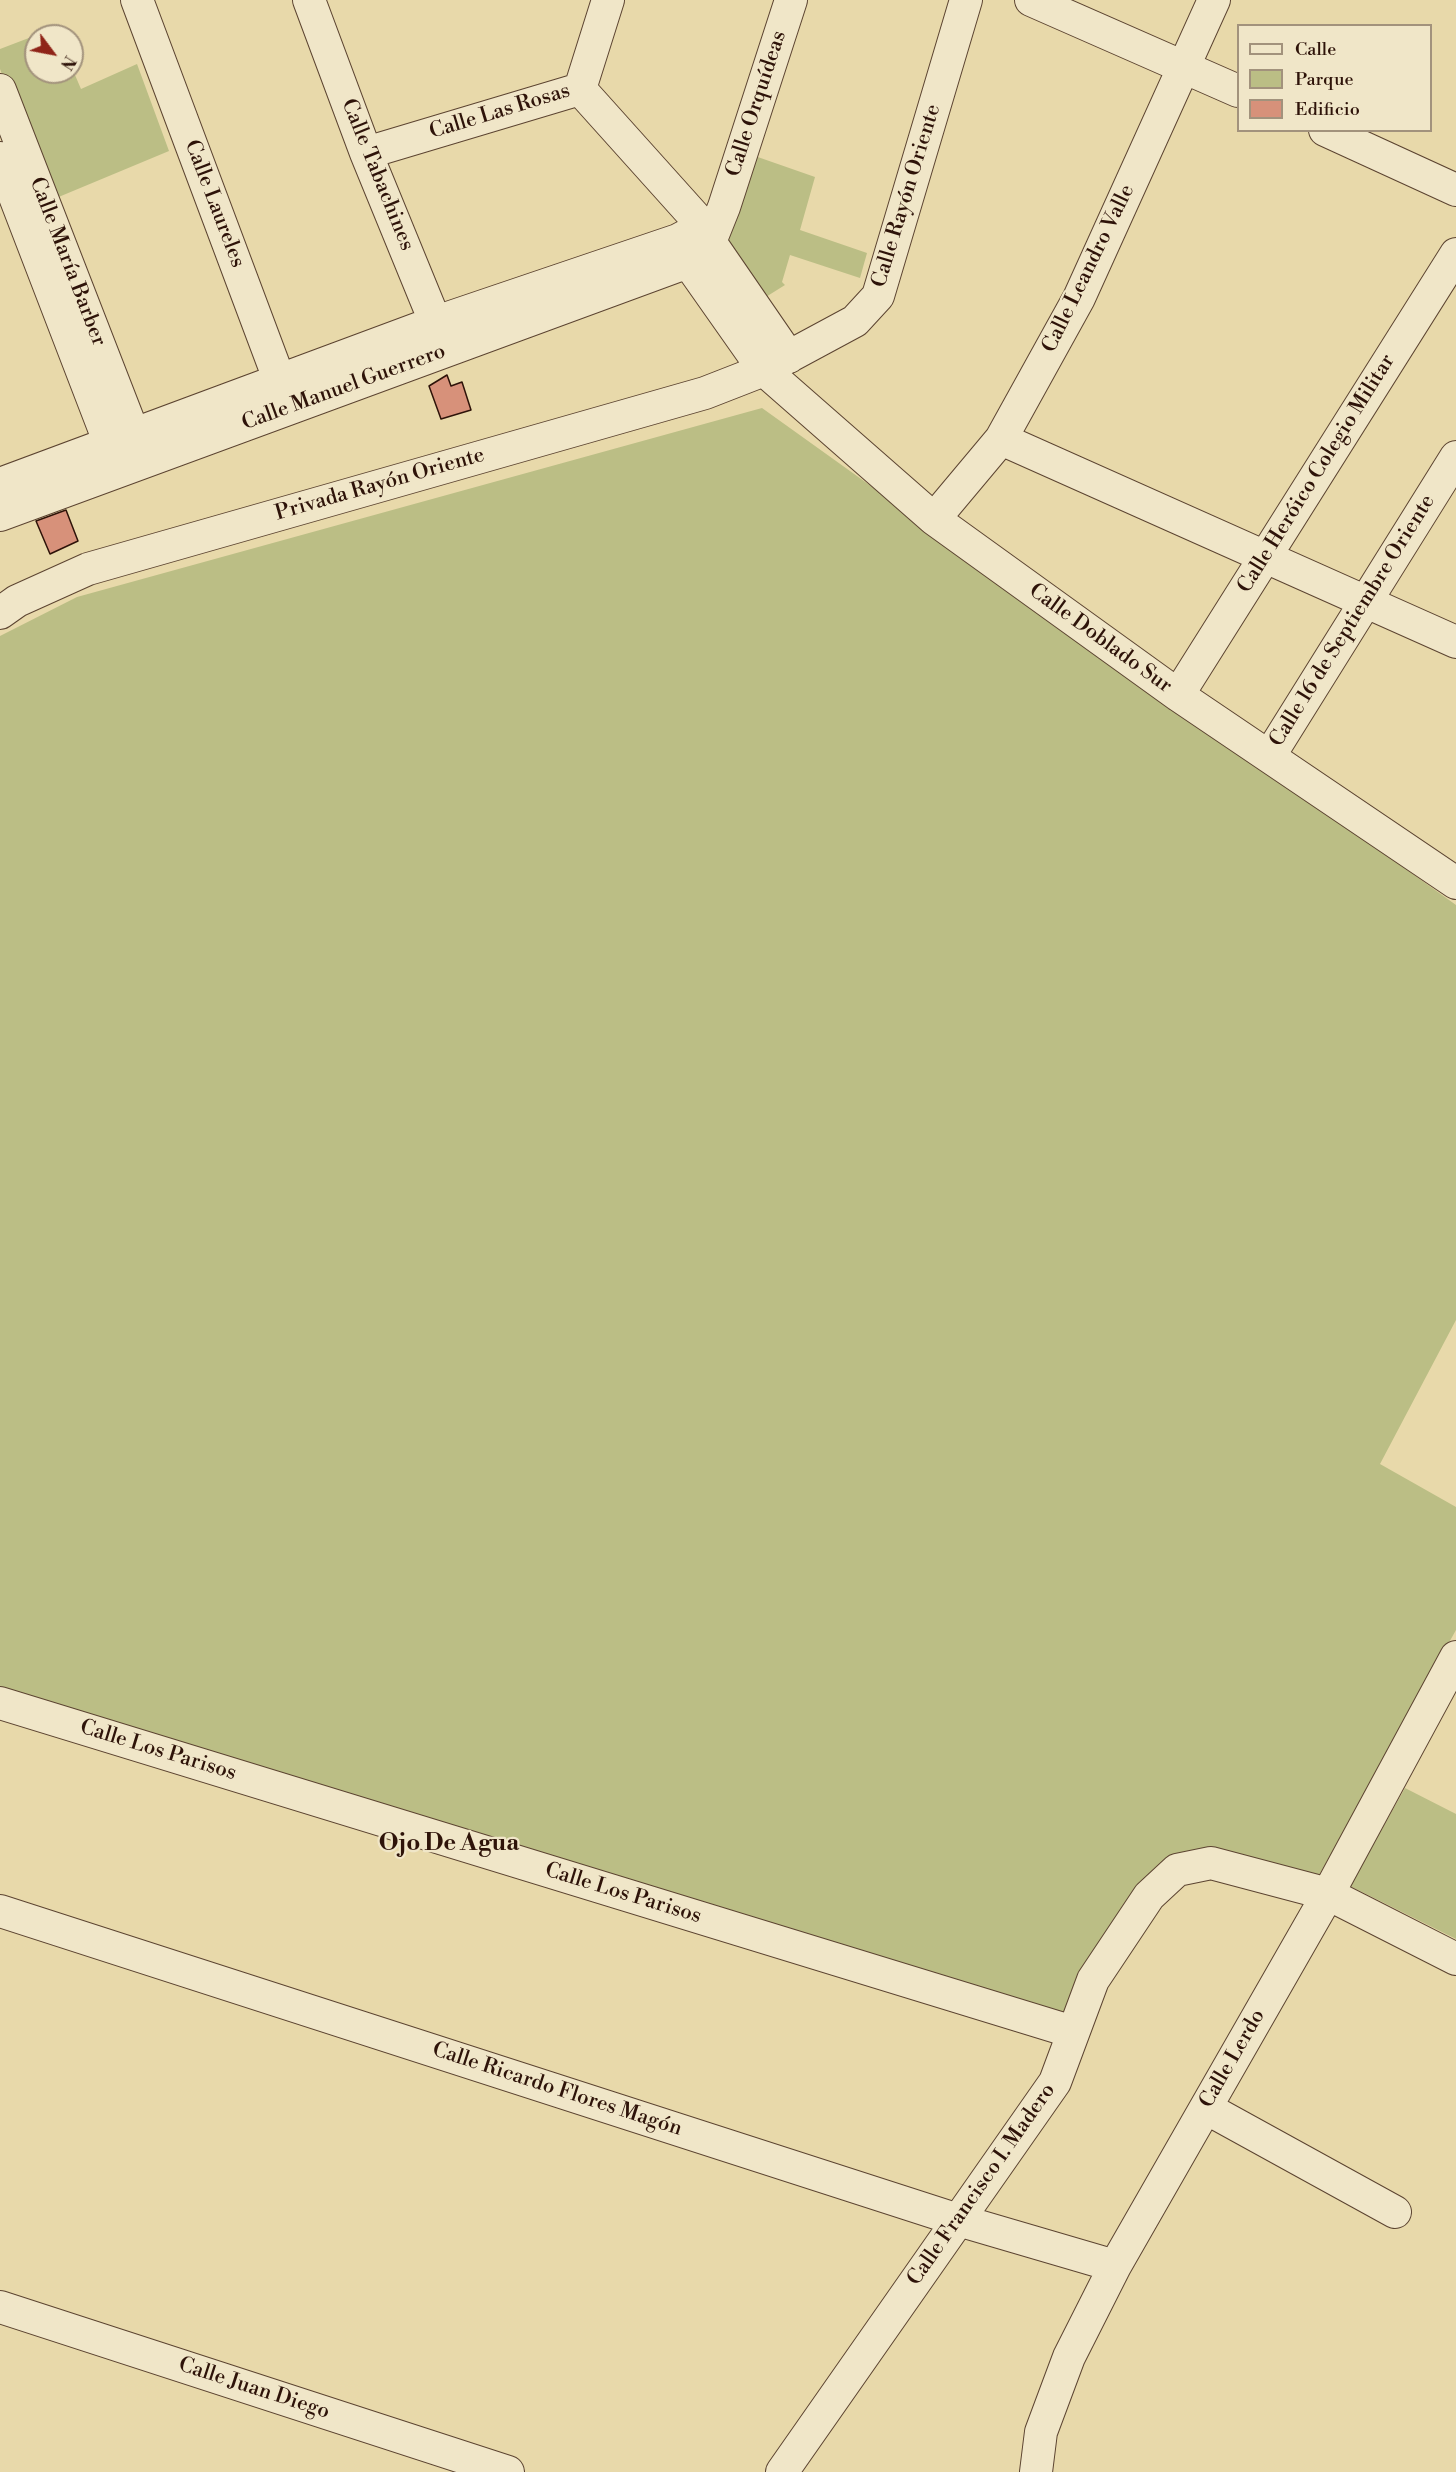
<!DOCTYPE html>
<html>
<head>
<meta charset="utf-8">
<style>
	body { margin:0 }
	#map { position:relative; width:1456px; height:2472px; overflow:hidden; background:#e8d9aa; font-family:"Libre Bodoni",serif }
	canvas { display:block }
	.legend { position:absolute; left:1237px; top:24px; width:195px; height:108px; box-sizing:border-box; background:#f0e6c8; border:2px solid #a2927c; margin:0; padding:8px 10px; list-style:none; font-size:18px; color:#2e1309 }
	.legend li { display:flex; align-items:center; gap:12px; height:30px }
	.legend b { width:30px; border:2px solid #a2927c }
	.north { position:absolute; left:24px; top:24px; width:60px; height:60px; box-sizing:border-box; background:#f0e6c8; border:2px solid #a2927c; border-radius:50%; rotate:122deg; font-size:16px; font-weight:700; line-height:24px; text-align:center; color:#2e1309 }
	.north::after { content:''; display:block; margin:auto; width:21px; height:27px; background:#8f2418; clip-path:polygon(50% 0,100% 100%,50% 72%,0 100%) }
</style>
</head>
<body>
<div id="map">
<canvas width="1456" height="2472"></canvas>
<ul class="legend">
<li><b style="height:8px;background:#f0e6c8"></b>Calle</li>
<li><b style="height:16px;background:#bbbe85"></b>Parque</li>
<li><b style="height:16px;background:#d7917a"></b>Edificio</li>
</ul>
<div class="north">N</div>
</div>
<script>
const context = document.querySelector('canvas').getContext('2d');
context.lineJoin = 'round';
function fill(path, color) { context.fillStyle = color; context.fill(path, 'evenodd'); }
const shape = rows => new Path2D(rows.map(r => 'M' + r).join(''));
function stroke(path, color, width, dash) { context.strokeStyle = color; context.lineWidth = width; context.lineCap = dash ? 'butt' : 'round'; context.setLineDash(dash || []); context.stroke(path); }
function label(font, color, halo, rows, align = 'center') {
  context.font = font + ' "Libre Bodoni",serif'; context.lineWidth = 4.5; context.setLineDash([]); context.textBaseline = 'middle'; context.strokeStyle = halo; context.fillStyle = color; for (const [text, x, y, turn = 0] of rows) {
    context.save(); context.translate(x, y); context.rotate((+turn || 0) * Math.PI / 180); context.textAlign = isNaN(turn) ? turn : align; if (halo) context.strokeText(text, 0, 0); context.fillText(text, 0, 0); context.restore();
  }
}
fill(shape([
	[55,28,58,36,36,36,36,72,72,72,72,68,81,89,137,64,169,151,49,201,0,69,0,49],
	[752,155,815,177,800,230,867,253,860,278,790,255,782,282,785,285,761,300,722,242],
	[762,408,1456,905,1456,1320,1380,1464,1456,1507,1456,1630,1314,1884,1182,1864,1076,2030,0,1699,0,636,77,597],
	[1405,1788,1456,1814,1456,1939,1350,1886]
]), '#bbbe85');
const building = shape([
	[447,375,451,386,462,382,471,410,441,419,429,386,447,375],
	[66,510,78,541,50,554,36,521,66,510]
]);
fill(building, '#d7917a');
stroke(building, '#2e1309', 1.5);
const minor = shape([
	[137,0,279,379,283,399],
	[309,0,366,153,443,341],
	[1031,0,1238,91],
	[580,89,703,226,710,242,789,357],
	[580,89,608,0],
	[0,90,134,435],
	[1325,130,1456,190],
	[366,153,580,89],
	[0,158,110,444],
	[678,240,688,262,764,370,934,519,1178,695,1456,883],
	[1001,439,1456,642],
	[0,484,436,322,678,240,695,231],
	[0,515,688,262,710,242,724,207,791,0],
	[934,519,1001,439,1079,298,1214,0],
	[0,613,17,601,88,569,705,393,764,370,855,321,878,296,966,0],
	[1178,695,1456,254],
	[1270,755,1456,457],
	[0,1703,1073,2032],
	[0,1911,958,2220,1115,2266],
	[1206,2108,1395,2212],
	[0,2307,508,2472],
	[782,2472,1055,2082,1093,1980,1149,1896,1177,1870,1211,1863,1328,1894,1456,1959],
	[1036,2472,1041,2432,1069,2357,1115,2266,1328,1894,1456,1657]
]);
stroke(minor, '#5c4431', 34);
stroke(minor, '#f0e6c8', 32);
label('21px', '#2e1309', '#f0e6c8', [
	["Calle Orquídeas",757,104,-72],
	["Calle Las Rosas",500,112,-17],
	["Calle Tabachines",377,175,68],
	["Calle Rayón Oriente",907,196,-73],
	["Calle Laureles",214,204,69],
	["Calle María Barber",67,262,69],
	["Calle Leandro Valle",1089,269,-64],
	["Calle Manuel Guerrero",344,388,-20],
	["Calle Heróico Colegio Militar",1317,474,-58],
	["Privada Rayón Oriente",380,485,-16],
	["Calle 16 de Septiembre Oriente",1353,621,-58],
	["Calle Doblado Sur",1100,639,36],
	["Calle Los Parisos",158,1751,17],
	["Calle Los Parisos",623,1894,17],
	["Calle Lerdo",1233,2059,-60],
	["Calle Ricardo Flores Magón",557,2090,18],
	["Calle Francisco I. Madero",982,2185,-55],
	["Calle Juan Diego",254,2389,18]
]);
label('bold 24px', '#2e1309', '#f0e6c8', [
	["Ojo De Agua",449,1844]
]);
</script>
</body>
</html>
